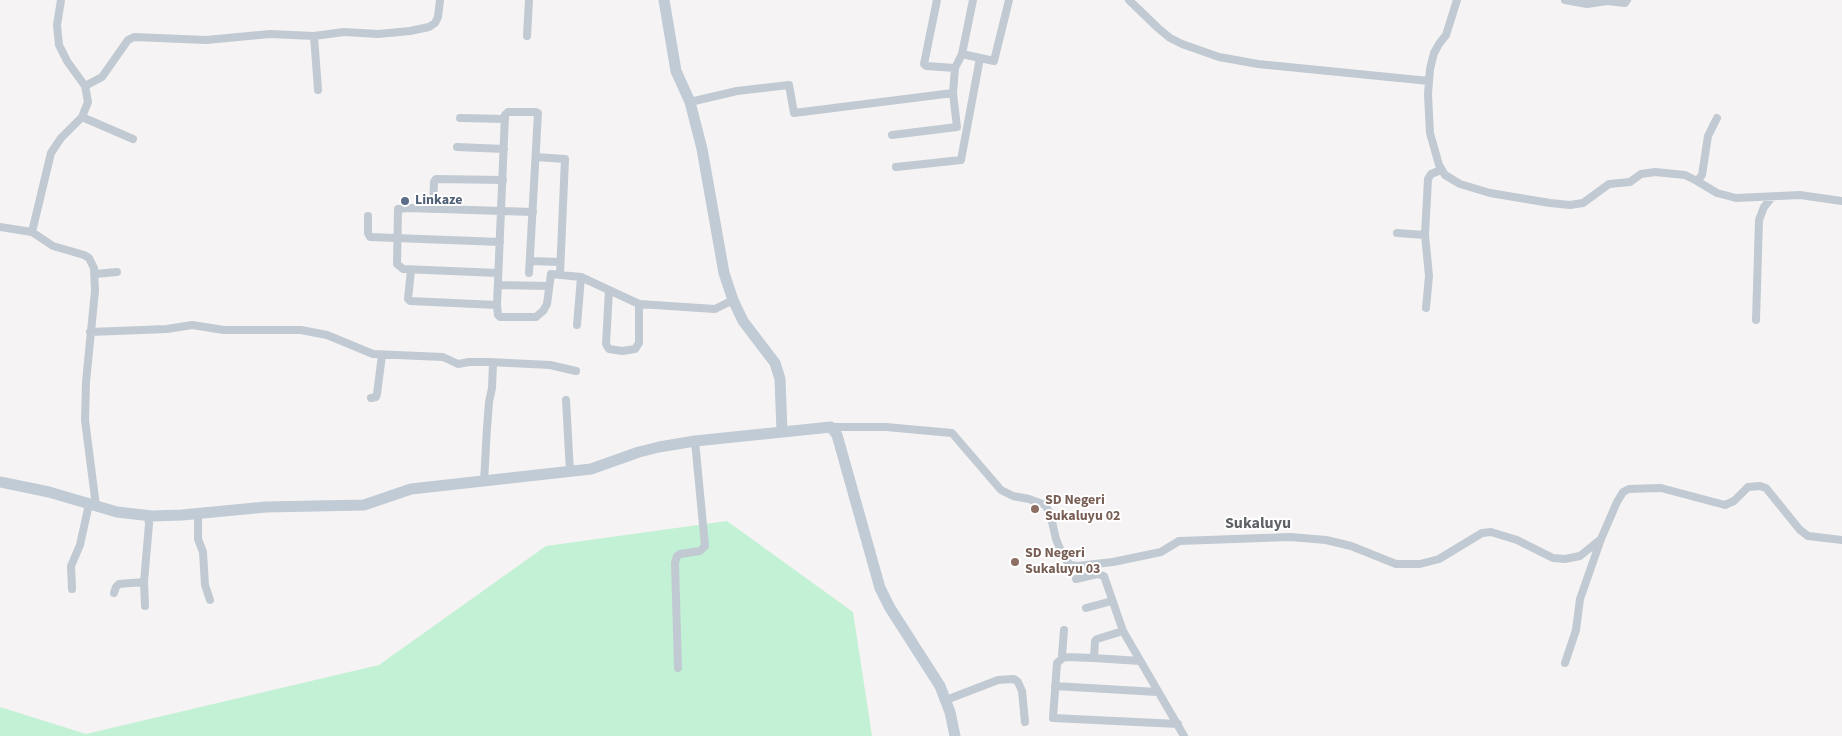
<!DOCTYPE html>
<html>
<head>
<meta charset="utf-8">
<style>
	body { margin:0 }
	canvas { display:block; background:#f5f3f3 }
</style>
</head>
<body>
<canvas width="1842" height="736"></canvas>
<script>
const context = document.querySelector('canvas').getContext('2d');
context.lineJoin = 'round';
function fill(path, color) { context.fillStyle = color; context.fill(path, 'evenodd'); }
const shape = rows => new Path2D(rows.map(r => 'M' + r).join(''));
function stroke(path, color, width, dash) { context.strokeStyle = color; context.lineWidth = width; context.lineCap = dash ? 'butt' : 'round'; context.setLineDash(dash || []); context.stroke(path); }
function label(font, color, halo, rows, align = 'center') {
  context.font = font + ' "Source Sans 3",sans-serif'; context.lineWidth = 4; context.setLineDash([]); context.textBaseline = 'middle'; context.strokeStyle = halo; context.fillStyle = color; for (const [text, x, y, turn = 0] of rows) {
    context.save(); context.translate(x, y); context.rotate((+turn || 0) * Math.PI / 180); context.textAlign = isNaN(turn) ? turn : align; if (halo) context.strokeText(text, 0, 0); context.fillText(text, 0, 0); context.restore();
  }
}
fill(shape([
	[727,521,853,612,872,736,0,736,0,707,86,734,379,665,546,546]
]), '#c3f1d5');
stroke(shape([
	[937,0,924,64,926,66,955,68,962,54,994,61,1009,0],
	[1129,0,1158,28,1170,38,1182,44,1219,57,1258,64,1429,81],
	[1457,0,1446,35,1439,44,1434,53,1430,69,1428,94,1430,133,1439,165,1445,175,1460,184,1490,193,1550,203,1570,205,1583,203,1609,184,1630,182,1641,174,1655,172,1685,175,1697,181,1717,193,1736,198,1800,195,1842,201],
	[1565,0,1587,4,1607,1,1625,3,1627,0],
	[314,36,318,90],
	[527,36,529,0],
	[962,54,973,0],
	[85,86,102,77,128,40,134,37,206,40,270,34,314,36,344,32,378,34,410,31,429,27,435,23,438,17,440,0],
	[690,102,737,91,789,85,794,113,953,93,955,68],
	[82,117,133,139],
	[460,118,505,119],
	[892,135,957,127,953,93],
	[457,147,504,149],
	[536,157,565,159,560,274],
	[896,167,961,160,980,58],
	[1697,181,1702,175,1708,136,1717,118],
	[433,209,434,182,436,179,503,180],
	[368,216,368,233,370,237,500,242],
	[0,227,32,232,51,153,61,138,82,117,88,102,85,86,67,61,59,45,57,25,61,0],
	[32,232,53,246,84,255,89,258,94,268,95,291,86,382,85,420,96,506],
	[1397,233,1425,235],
	[530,261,560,262],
	[411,270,408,299,410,301,497,305,498,315,500,317,536,317,543,311,547,304,551,274,581,277,639,304,715,309,733,300],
	[498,273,403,269,397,264,398,209,409,208,533,212],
	[95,274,117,272],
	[498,285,549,286],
	[609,290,606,344,609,349,622,351,635,349,639,343,639,304],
	[497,305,505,115,508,112,536,112,538,113,529,273],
	[1426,308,1429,276,1425,235,1428,179,1431,174,1441,170],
	[1756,320,1759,220,1764,207,1772,197],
	[577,325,581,277],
	[90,332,167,329,192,325,224,330,301,330,327,335,373,354,443,357,458,364,469,362,489,362,550,365,576,371],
	[371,398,376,397,377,394,382,355],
	[566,400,570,472],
	[833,427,886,427,952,433,1001,490,1013,496,1029,499,1045,505,1050,513,1056,539,1063,556,1070,565,1077,566,1113,562,1161,552,1179,541,1290,537,1326,540,1351,546,1396,564,1420,564,1439,559,1482,533,1491,532,1517,540,1553,558,1565,559,1580,556,1601,539],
	[484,482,487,428,489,402,492,388,493,363],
	[198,513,198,539,203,552,205,585,210,600],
	[1076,579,1097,574,1104,576,1123,631,1184,736],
	[144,582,145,606],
	[72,589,71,566,80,545,89,504],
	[114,593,116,587,119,584,144,582,149,524,148,515],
	[1086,608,1112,601],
	[1064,630,1062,655,1064,657,1094,658,1095,641,1097,639,1123,631],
	[1064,657,1057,663,1053,718,1178,724],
	[1094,658,1140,661],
	[1565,663,1576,630,1580,599,1601,539,1617,502,1623,492,1629,489,1661,488,1725,505,1734,501,1748,487,1760,486,1766,488,1800,530,1808,536,1842,540],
	[678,668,675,563,677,556,680,554,700,551,705,546,695,441],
	[1055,686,1157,692],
	[946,700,998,680,1014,679,1018,682,1022,691,1025,722]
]), '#c1cad2', 8);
stroke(shape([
	[664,0,676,71,690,102,702,149,724,273,733,300,743,321,775,363,780,379,782,432],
	[0,482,49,492,117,512,152,516,182,515,266,507,364,505,411,489,591,469,639,452,659,447,695,441,831,427,837,435,880,588,890,608,940,686,950,712,955,736]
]), '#c1cbd6', 11);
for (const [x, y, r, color] of [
	[405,201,5,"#5c6f8a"],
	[1035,509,5,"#8d6e63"],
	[1015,562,5,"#8d6e63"]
]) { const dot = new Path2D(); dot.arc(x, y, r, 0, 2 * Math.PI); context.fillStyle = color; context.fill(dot); stroke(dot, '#fff', 2); }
label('bold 14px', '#4e5e75', '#fff', [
	["Linkaze",415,201]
], 'left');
label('bold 14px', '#785e54', '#fff', [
	["SD Negeri",1045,501],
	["Sukaluyu 02",1045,517],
	["SD Negeri",1025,554],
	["Sukaluyu 03",1025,570]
], 'left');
label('bold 16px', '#5f6368', '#fff', [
	["Sukaluyu",1258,524]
]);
</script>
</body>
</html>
